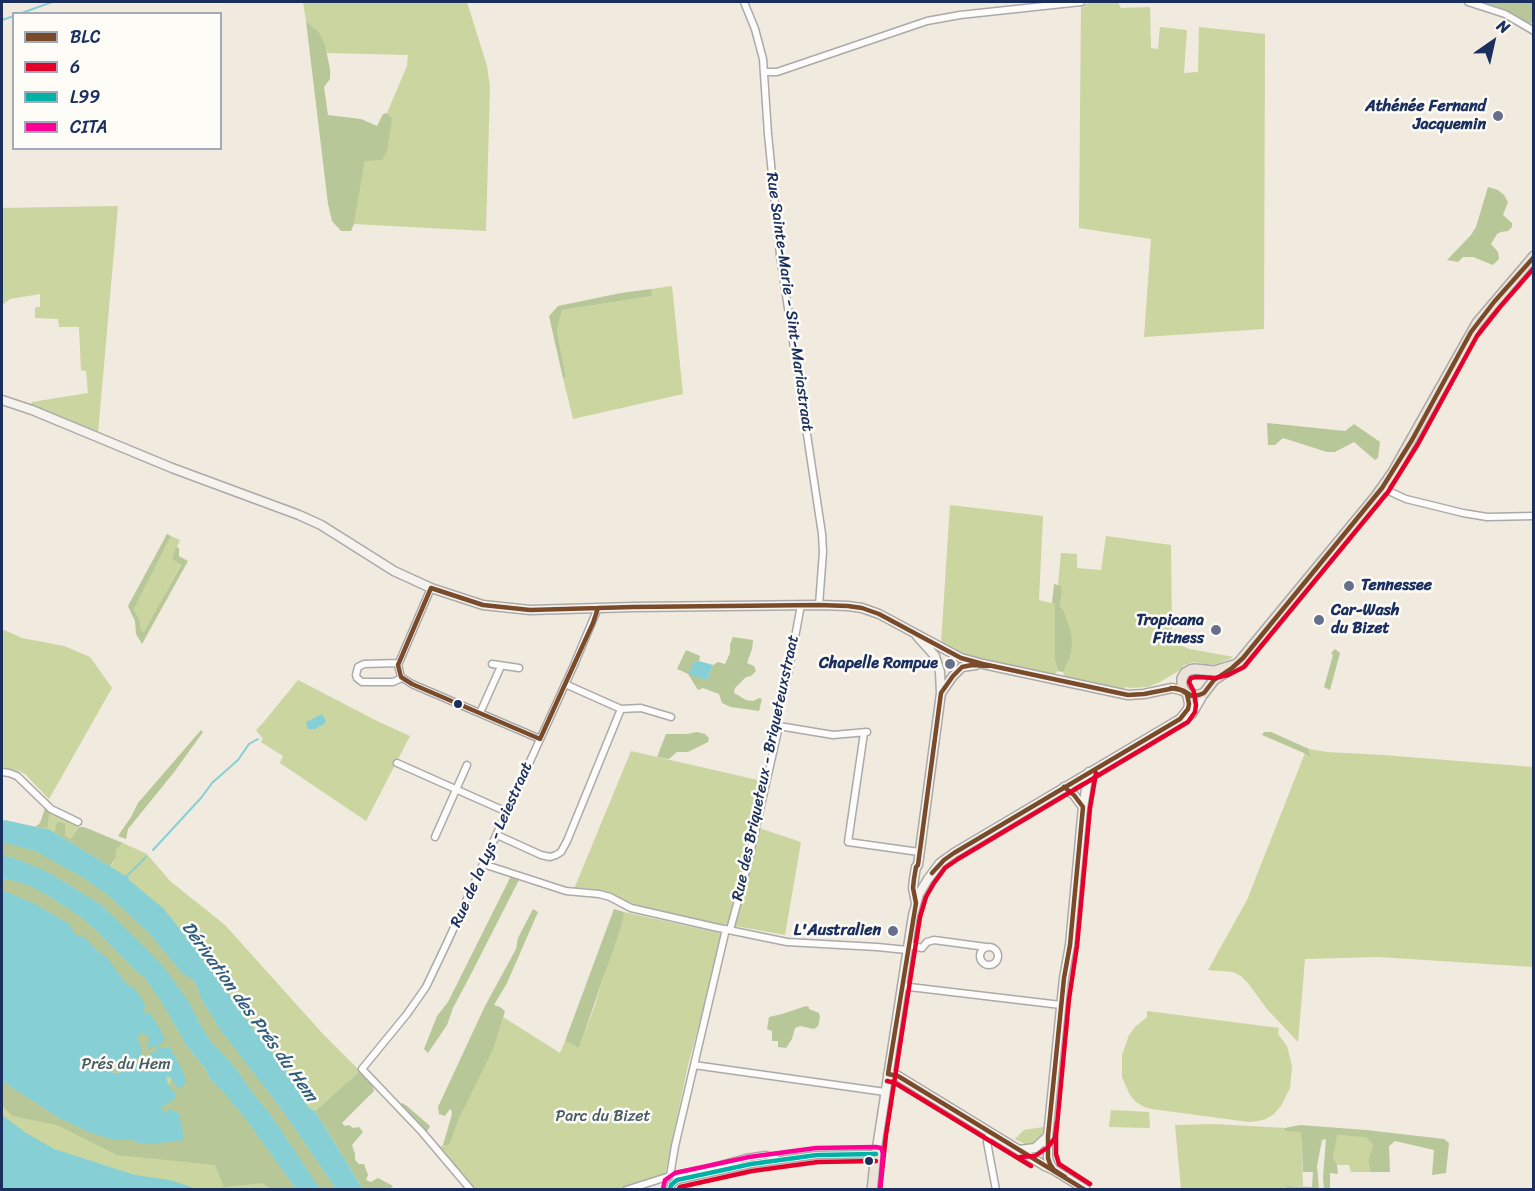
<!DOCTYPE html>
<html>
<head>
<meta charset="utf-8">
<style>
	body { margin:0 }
	#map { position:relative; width:1535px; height:1191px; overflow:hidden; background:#f0eadf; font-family:Sriracha,sans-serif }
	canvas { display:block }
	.frame { position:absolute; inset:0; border:3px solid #1b2f5e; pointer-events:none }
	.legend { position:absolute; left:12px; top:12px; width:210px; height:138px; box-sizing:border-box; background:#fdfcf7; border:2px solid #a3aaba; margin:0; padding:8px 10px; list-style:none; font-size:18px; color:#1b2f5e }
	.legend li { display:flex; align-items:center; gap:12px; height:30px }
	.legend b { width:30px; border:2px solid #a3aaba }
	.north { position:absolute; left:1463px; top:12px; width:60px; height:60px; -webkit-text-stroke:4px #fdfcf7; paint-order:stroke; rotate:34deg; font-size:16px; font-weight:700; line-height:24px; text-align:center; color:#1b2f5e }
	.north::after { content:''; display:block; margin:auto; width:21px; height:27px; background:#1b2f5e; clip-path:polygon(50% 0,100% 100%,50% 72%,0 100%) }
</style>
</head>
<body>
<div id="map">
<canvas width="1535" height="1191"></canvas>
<div class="frame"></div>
<ul class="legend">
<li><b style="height:8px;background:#7a4b2a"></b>BLC</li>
<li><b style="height:8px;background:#e4002b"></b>6</li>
<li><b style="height:8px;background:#01b1a6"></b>L99</li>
<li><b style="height:8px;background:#ff0096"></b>CITA</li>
</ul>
<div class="north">N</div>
</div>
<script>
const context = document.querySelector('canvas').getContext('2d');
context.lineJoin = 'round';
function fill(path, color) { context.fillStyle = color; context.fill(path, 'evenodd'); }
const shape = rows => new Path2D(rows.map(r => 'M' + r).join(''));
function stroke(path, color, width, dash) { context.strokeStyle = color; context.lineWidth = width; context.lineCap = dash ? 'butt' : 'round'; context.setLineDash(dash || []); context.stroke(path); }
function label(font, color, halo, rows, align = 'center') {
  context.font = font + ' Sriracha,sans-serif'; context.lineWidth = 5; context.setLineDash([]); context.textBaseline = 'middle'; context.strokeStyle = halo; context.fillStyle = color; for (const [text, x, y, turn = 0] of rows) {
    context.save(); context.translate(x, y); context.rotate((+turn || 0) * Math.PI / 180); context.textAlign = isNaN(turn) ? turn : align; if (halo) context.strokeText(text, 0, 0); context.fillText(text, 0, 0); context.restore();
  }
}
fill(shape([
	[303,2,467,2,487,66,490,87,486,231,354,224,365,161,392,118,387,113,407,66,408,55,327,53,319,32,306,21],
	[1092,2,1118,2,1121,8,1150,7,1151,48,1158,49,1160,27,1187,30,1184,73,1198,72,1199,27,1265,34,1264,329,1144,337,1151,239,1079,228,1081,5],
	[118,206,98,433,31,405,32,402,88,393,86,371,81,370,79,327,59,327,58,319,35,318,35,307,40,307,40,294,10,299,2,305,2,208],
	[672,286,683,394,573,419,563,378,566,377,557,331,560,316,564,310,651,296,651,289],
	[950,505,1043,516,1039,600,1055,604,1055,660,1058,671,1054,675,966,655,941,644],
	[171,536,180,540,172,559,181,564,144,633,141,630,140,621,134,609],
	[1106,536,1171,545,1172,635,1176,643,1189,649,1234,657,1216,664,1207,665,1195,662,1191,663,1184,665,1180,670,1160,682,1148,687,1132,688,1125,687,1123,691,1065,679,1063,672,1070,658,1072,646,1060,607,1062,592,1058,584,1061,553,1077,554,1077,568,1101,570],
	[2,629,22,638,64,646,90,657,112,688,49,799,25,774,19,771,2,767],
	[298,680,377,721,410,736,366,821,280,763,283,756,261,742,263,739,256,730,263,723],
	[1309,749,1327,752,1383,755,1533,767,1533,967,1379,957,1305,959,1298,1042,1267,1009,1248,983,1241,976,1233,972,1208,970,1247,900,1305,753,1308,756,1310,753],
	[631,751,762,781,753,826,801,842,785,935,724,924,722,926,632,906,609,894,601,891,586,888,574,889],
	[50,810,80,825,70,839,65,835,55,833,110,867,113,863,116,850,123,843,147,854,170,881,225,925,323,1034,360,1071,315,1111,309,1108,287,1071,256,1033,357,1189,2,1190,2,821,46,829],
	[624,912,724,934,688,1065,665,1175,618,1189,476,1189,439,1148,443,1145,447,1146,450,1143,459,1119,493,1050,503,1017,560,1053,565,1041,579,1048,595,1005],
	[1147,1011,1279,1028,1278,1034,1287,1046,1292,1066,1290,1088,1281,1106,1274,1114,1266,1119,1258,1121,1249,1122,1152,1109,1144,1107,1136,1102,1130,1095,1122,1077,1122,1055,1129,1035,1135,1027,1147,1017],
	[1111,1110,1149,1112,1150,1128,1109,1127],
	[1214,1124,1285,1128,1286,1131,1301,1131,1303,1186,1287,1186,1287,1190,1181,1189,1175,1125],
	[1043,1127,1043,1132,1039,1140,1031,1144,1025,1144,1015,1139,1024,1130],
	[1336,1135,1366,1136,1373,1145,1368,1160,1370,1172,1351,1172,1349,1165,1337,1165,1333,1158]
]), '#cad59f');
fill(shape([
	[1482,2,1532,2,1533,20,1530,25,1506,10],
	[306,21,319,32,325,45,330,69,330,79,324,87,328,115,361,119,377,126,383,114,387,113,392,118,387,151,382,160,365,161,354,224,351,231,341,231,332,221,328,204],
	[1488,187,1498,190,1504,195,1508,202,1503,215,1512,223,1512,227,1508,231,1501,232,1497,234,1491,244,1498,252,1499,259,1493,265,1473,257,1463,257,1458,262,1447,260,1471,235,1476,227],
	[651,289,652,296,563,310,560,317,557,331,566,377,563,378,549,316,558,306,621,293],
	[1267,423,1345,431,1354,424,1380,442,1378,458,1375,460,1354,442,1335,452,1327,452,1283,438,1275,445,1268,445],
	[167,534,171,536,134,609,140,621,141,630,144,632,181,565,172,559,176,547,179,548,179,556,188,561,142,644,136,634,135,621,128,606],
	[1054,584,1061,586,1062,592,1060,607,1063,610,1071,632,1072,646,1070,658,1063,672,1058,671,1055,660,1055,604,1052,603],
	[733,637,753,640,752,649,747,663,754,666,756,671,751,676,746,677,735,688,734,693,746,700,753,701,759,698,762,699,759,711,731,707,722,703,719,694,703,688,698,690,688,674,677,669,686,650,700,656,699,661,693,663,707,680,713,665,718,662,725,664,730,653,730,644],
	[1335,649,1340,653,1330,690,1324,687,1333,655,1331,653],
	[201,730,203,732,175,771,128,829,126,839,118,836,131,817,138,803],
	[697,732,705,734,709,738,708,742,688,752,677,752,669,759,657,757,666,734,687,734],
	[1264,732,1271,732,1309,749,1310,757,1304,753,1262,735],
	[45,808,50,810,47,829,35,827,40,823],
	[59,822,65,824,65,835,70,839,79,827,84,827,123,843,116,850,116,856,110,867,55,833,56,824],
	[2,842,27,848,50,858,82,877,108,895,148,932,183,974,195,981,202,1001,211,1014,219,1028,285,1114,336,1189,320,1189,271,1115,252,1092,234,1066,211,1042,201,1026,197,1017,145,947,100,904,48,872,8,856,2,855],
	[511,876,520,878,471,974,453,1008,447,1025,428,1053,424,1049,437,1016,448,1002],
	[2,878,18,882,30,886,47,895,81,917,97,931,136,971,145,978,161,1001,186,1045,206,1071,209,1078,224,1093,245,1118,296,1189,271,1189,262,1183,224,1187,215,1165,117,1155,57,1125,13,1116,2,1106,2,1081,59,1118,165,1096,174,1074,124,1070,117,1073,112,1071,112,1065,119,1061,2,937],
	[533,909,538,912,507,983,494,1005,500,1007,505,1011,493,1050,459,1119,450,1143,447,1146,443,1145,452,1114,451,1110,450,1109,445,1116,439,1114,438,1107,485,1006,516,949,518,938],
	[614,909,624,912,621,927,579,1048,565,1041],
	[806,1006,809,1007,809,1009,819,1013,820,1018,818,1026,814,1029,800,1026,795,1028,792,1039,786,1048,778,1047,778,1041,772,1041,772,1031,767,1029,769,1017,782,1014],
	[360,1071,373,1087,374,1091,342,1123,345,1126,349,1125,353,1128,359,1127,363,1132,352,1145,355,1154,355,1160,359,1164,364,1164,368,1175,366,1180,371,1182,378,1178,393,1186,390,1189,363,1189,315,1111],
	[402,1103,407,1106,430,1126,426,1133,399,1106],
	[1300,1125,1366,1130,1444,1139,1449,1143,1446,1173,1432,1175,1434,1150,1395,1141,1389,1146,1390,1172,1370,1172,1368,1160,1373,1145,1366,1137,1337,1135,1333,1158,1337,1165,1338,1174,1330,1173,1330,1189,1324,1189,1323,1177,1326,1139,1322,1140,1317,1166,1319,1189,1287,1189,1287,1186,1312,1187,1313,1172,1303,1172,1301,1132,1285,1131,1285,1128]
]), '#b7c798');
fill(shape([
	[699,661,713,665,707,680,688,674,694,662],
	[322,714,326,721,324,724,315,729,308,729,306,722],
	[5,820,50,830,124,875,128,876,129,880,163,908,202,956,254,1029,287,1071,309,1108,315,1111,363,1189,336,1189,285,1114,219,1028,211,1014,202,1001,195,981,183,974,148,932,108,895,82,877,35,851,2,842,2,821],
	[2,855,19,860,48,872,100,904,145,947,165,969,189,1002,201,1026,211,1042,234,1066,252,1092,271,1115,320,1189,296,1189,245,1118,224,1093,209,1078,206,1070,186,1045,161,1001,145,978,136,971,97,931,81,917,47,895,30,886,18,882,2,878],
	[2,890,33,903,68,923,75,934,78,936,85,937,91,945,108,959,126,984,134,988,142,999,145,1005,144,1012,146,1014,150,1013,165,1038,163,1042,158,1046,159,1048,170,1048,181,1067,186,1081,183,1086,179,1089,175,1085,173,1081,170,1077,167,1077,166,1078,170,1088,175,1093,176,1098,162,1107,162,1110,165,1113,170,1109,179,1113,184,1138,177,1142,172,1141,154,1144,140,1143,132,1140,115,1140,91,1133,59,1118,2,1081],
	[142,1033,147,1035,149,1038,148,1044,149,1050,151,1050,152,1046,157,1047,157,1050,119,1073,114,1073,112,1071,112,1065,117,1061,127,1063,140,1057,142,1051,138,1038,139,1034],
	[2,1115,26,1133,54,1149,135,1175,170,1180,197,1189,2,1189]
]), '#86d0d5');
stroke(shape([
	[19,14,52,2],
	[2,20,14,16],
	[153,850,201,798,212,783,238,760,249,744,258,739],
	[127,876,146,857]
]), '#86d0d5', 2);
const street = shape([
	[744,2,755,29,763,59,768,134,780,255,822,534,823,552,819,605],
	[1468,2,1505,14,1534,31],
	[764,72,777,72,927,21,960,15,1081,2],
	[1382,488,1406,499,1463,513,1487,517,1534,516],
	[431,588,398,665,401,677,412,684,540,739],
	[399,663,364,664,358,667,356,675,357,678,362,682,393,682,402,678],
	[492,664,519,668],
	[565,684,621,709],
	[480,713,501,666],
	[779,726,833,735,867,732],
	[864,733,848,842,919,852],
	[397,763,507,812],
	[2,772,9,773,17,776,51,809,78,822],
	[497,835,541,855,550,857,556,855,561,852,567,841,621,709,641,708,671,717],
	[435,837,467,765],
	[483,864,566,891,599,894,610,897,631,908,714,927,787,942,877,947,907,950],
	[730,930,747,867,779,726,776,722,777,714,788,675,801,605],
	[908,945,922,948,927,942,934,940,986,947],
	'980 956a9 9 0 1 1 18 0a9 9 0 1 1-18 0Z',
	[901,986,1061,1005],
	[694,1065,885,1092],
	[990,1132,987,1142,996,1190],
	[670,1176,675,1146,726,929],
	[471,1190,422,1132,362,1069,407,1014,426,987,446,945,574,665,598,608],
	[626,1190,670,1176,702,1170,746,1158,766,1155,772,1157,778,1160],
	[670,1190,671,1185,677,1180,751,1164,817,1155,876,1154]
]);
const secondary = shape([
	[2,400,32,410,172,468,299,515,321,525,394,571,431,588,483,605,530,610,633,607,819,605,848,606,862,608,879,614,961,658,983,664,1128,695,1144,694,1172,688,1184,691],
	[941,693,953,676,962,667,976,665],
	[1186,718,1192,714,1204,693],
	[1064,787,1074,795,1083,807],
	[916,903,913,888,914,879,916,867,918,865,941,693,940,672,935,656,917,636],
	[888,1074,898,1076,1045,1166,1054,1170,1086,1190],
	[1019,1150,1035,1148,1048,1136],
	[876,1154,913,915,919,894,928,879,940,863,954,853,1180,719,1188,709,1189,704,1187,694],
	[1054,1170,1050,1164,1048,1158,1048,1136,1064,978,1070,945,1083,807,1089,772]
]);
const primary = shape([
	[1237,664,1214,671,1195,669,1190,670,1185,673,1182,678,1182,687,1184,691,1189,695,1199,695,1204,693,1214,680,1228,671,1232,668,1237,664,1239,662,1376,496,1393,472,1477,323,1534,256],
	[872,1190,876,1154]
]);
stroke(street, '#abaaaa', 9);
stroke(secondary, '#abaaaa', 11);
stroke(primary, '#abaaaa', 12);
stroke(street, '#fdfcfa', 6);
stroke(secondary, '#f6f2ed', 8);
stroke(primary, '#ece3d8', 9);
stroke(shape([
	[431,588,483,605,530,610,633,607,819,605,848,606,862,608,879,614,961,658,983,664,1128,695,1144,694,1175,688,1184,691,1192,696,1199,695,1204,693,1214,680,1232,668,1243,658,1382,488,1412,440,1471,332,1494,302,1534,257],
	[431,588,398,665,401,677,412,684,540,739],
	[988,666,972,665,962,667,953,676,941,693,918,865,916,867,914,879,913,888,916,903,888,1074,898,1076,1085,1190],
	[540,739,593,623,598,608],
	[1064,787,1074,795,1083,807,1070,945,1064,978,1048,1136,1048,1158,1050,1164,1054,1170,1065,1177],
	[932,873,944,860,954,853,1180,719,1188,709,1189,704,1187,694,1181,690,1171,688]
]), '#7a4b2a', 4.5);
stroke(shape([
	[887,1081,895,1083,1031,1166],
	[1020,1157,1035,1156,1047,1148,1055,1138,1057,1122],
	[1090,1184,1059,1164,1056,1154,1056,1136,1069,999,1077,946,1090,808,1096,773],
	[678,1190,680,1187,752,1171,818,1162,876,1161],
	[880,1190,886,1135,920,917,926,897,934,883,945,868,958,859,1188,722,1195,712,1196,705,1194,692,1189,682,1191,678,1196,677,1215,678,1228,675,1244,667,1388,492,1418,444,1477,336,1500,307,1534,268]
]), '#e4002b', 4.5);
stroke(shape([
	[670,1190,671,1185,677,1180,751,1164,817,1155,876,1154]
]), '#01b1a6', 4.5);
stroke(shape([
	[663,1189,665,1180,675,1173,749,1157,816,1148,876,1147,881,1148,883,1153,880,1190]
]), '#ff0096', 4.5);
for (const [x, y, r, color] of [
	[1498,116,6,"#66708b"],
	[1349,586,6,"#66708b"],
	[1319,620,6,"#66708b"],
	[1216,630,6,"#66708b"],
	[950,664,6,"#66708b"],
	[458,704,5,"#1b2f5e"],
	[893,931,6,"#66708b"],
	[869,1161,5,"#1b2f5e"]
]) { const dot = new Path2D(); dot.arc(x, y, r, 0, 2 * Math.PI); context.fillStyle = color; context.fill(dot); stroke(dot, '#fdfcf7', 2); }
label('bold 16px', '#1b2f5e', '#fdfcf7', [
	["Athénée Fernand",1486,107],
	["Jacquemin",1486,125],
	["Tennessee",1361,586,"left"],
	["Car-Wash",1331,611,"left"],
	["du Bizet",1331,629,"left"],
	["Tropicana",1204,621],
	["Fitness",1204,639],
	["Chapelle Rompue",938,664],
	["L'Australien",881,931]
], 'right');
label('16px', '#1b2f5e', '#fdfcf7', [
	["Rue Sainte-Marie - Sint-Mariastraat",789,302,82],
	["Rue des Briqueteux - Briqueteuxstraat",766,768,-78],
	["Rue de la Lys - Leiestraat",492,845,-66]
]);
label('16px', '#465c62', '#fdfcf7', [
	["Prés du Hem",126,1065],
	["Parc du Bizet",603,1117]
]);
label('italic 18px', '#2e5c80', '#fdfcf7', [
	["Dérivation des Prés du Hem",249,1012,54]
]);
</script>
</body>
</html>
